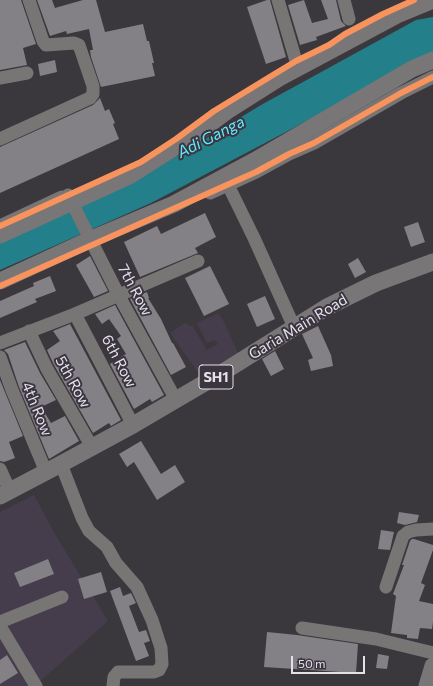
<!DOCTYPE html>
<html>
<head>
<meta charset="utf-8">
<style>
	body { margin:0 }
	#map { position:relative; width:433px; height:686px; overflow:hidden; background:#3b383d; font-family:Commissioner,sans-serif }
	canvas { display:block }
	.scale { position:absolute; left:291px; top:656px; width:74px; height:18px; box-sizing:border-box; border:2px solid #e4e1e8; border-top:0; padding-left:5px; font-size:12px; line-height:14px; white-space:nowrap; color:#e4e1e8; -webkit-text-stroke:3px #3b3540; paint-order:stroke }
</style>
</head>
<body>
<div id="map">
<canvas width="433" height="686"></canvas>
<div class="scale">50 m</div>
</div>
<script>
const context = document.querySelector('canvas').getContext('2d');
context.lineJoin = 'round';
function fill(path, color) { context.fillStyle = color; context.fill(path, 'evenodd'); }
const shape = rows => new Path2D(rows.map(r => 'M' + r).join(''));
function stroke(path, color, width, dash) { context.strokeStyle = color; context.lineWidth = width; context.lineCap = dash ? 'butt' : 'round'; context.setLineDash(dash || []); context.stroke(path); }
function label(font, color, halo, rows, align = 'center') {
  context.font = font + ' Commissioner,sans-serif'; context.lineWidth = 4; context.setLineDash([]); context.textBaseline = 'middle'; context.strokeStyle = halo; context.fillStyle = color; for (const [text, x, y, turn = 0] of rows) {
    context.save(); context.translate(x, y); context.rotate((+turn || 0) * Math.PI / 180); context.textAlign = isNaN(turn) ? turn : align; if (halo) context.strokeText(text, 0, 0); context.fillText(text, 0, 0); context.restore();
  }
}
fill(shape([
	[218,313,223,320,238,353,200,375,170,333,185,323,193,327,207,350,218,344,214,340,207,343,197,323],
	[34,495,55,534,108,621,35,686,0,686,0,512]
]), '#453c4c');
fill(shape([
	[433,17,433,54,427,56,284,133,151,203,0,270,0,243,131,184,261,105,416,20]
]), '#237f8a');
fill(shape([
	[0,0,21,0,36,44,23,48,27,65,0,70],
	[37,0,52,0,55,8,83,0,96,0,105,32,143,24,147,41,149,41,154,63,152,63,155,76,101,87,91,57,90,50,93,50,89,29,67,34,66,31,50,36],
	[267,0,270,0,286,57,266,64,247,7],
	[304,0,312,23,328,19,321,0,336,0,341,21,346,26,316,37,317,40,300,45,288,5],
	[55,60,57,72,40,76,38,64],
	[100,98,105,111,109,109,115,123,113,124,119,139,0,193,0,147,93,105],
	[205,213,216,237,195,248,198,253,140,277,124,242,157,226,161,234],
	[418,222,425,242,411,247,404,227],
	[90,256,108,291,94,297,76,265],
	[358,258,366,272,355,278,348,264],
	[210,266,229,304,204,316,185,278],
	[50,276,56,291,35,299,37,302,0,318,0,301,34,286,33,283],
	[147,292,149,298,148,298,161,319,172,343,173,343,186,367,171,375,130,299],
	[265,296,275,319,257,327,247,304],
	[115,305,164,395,152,402,150,399,134,409,110,364,126,354,117,339,121,336,109,319,102,324,95,314],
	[70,324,121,420,111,426,109,423,93,433,54,365,47,350,60,341,53,331],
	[318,326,331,355,333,366,311,371,308,360,313,358,302,334],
	[25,342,40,373,56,400,41,407,51,423,65,416,79,441,49,459,19,387,8,354,4,350],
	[275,351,284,369,271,376,262,359],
	[0,380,23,436,9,442,15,458,4,462,0,461],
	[141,441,161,474,175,465,185,482,157,500,134,462,127,467,119,454],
	[399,512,419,515,417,522,405,525,397,523],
	[381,530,394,532,390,550,378,549],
	[412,539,414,539,433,545,433,550,421,583,425,585,419,601,433,604,433,622,432,629,420,628,418,639,407,638,407,635,391,633,396,596,393,594,404,565,402,565,410,541],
	[48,559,54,574,20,587,14,573],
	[101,572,107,592,84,599,78,579],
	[120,587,123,596,131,593,136,603,129,606,139,632,146,630,150,641,144,643,149,656,136,661,110,591],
	[267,632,297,635,358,644,356,673,264,667],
	[378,654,389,656,387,669,376,668],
	[7,655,18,673,0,684,0,660]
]), '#848186');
stroke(shape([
	[278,0,296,61],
	[344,0,349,19],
	[0,78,27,73],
	[0,139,90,98,93,94,93,86,79,45,74,43,46,45,43,41,29,0],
	[228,185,254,238,294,327],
	[210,193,256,172,289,154,314,143,401,93,433,77],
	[68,195,119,296,176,400],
	[0,226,62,197],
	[75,314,133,425],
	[29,331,47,369,92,447],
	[0,343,75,314,198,261],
	[0,357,12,390,46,472],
	[61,464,82,518,89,531,107,547,116,563,137,587,152,620,161,648,162,664,159,670,154,672,118,672,114,677,113,686],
	[0,469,10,491],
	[386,587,403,536,408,532,416,530,433,529],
	[0,622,62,597],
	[0,626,36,686],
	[302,628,376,639,433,653]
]), '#787575', 13);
stroke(shape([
	[0,496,61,464,133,425,220,374,327,307,376,283,433,262],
	[427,686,433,666]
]), '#797678', 17);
stroke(shape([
	[0,235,129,176,196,134,230,109,279,78,397,15,433,0],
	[0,281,89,240,174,204,254,161,412,69,433,60]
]), '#797678', 17);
stroke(shape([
	[0,226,141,162,176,139,214,111,268,78,296,61,329,45,345,34,383,14,414,0],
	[0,286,256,172,289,154,314,143,401,93,433,77]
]), '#f8935d', 6);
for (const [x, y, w] of [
	[216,377,34]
]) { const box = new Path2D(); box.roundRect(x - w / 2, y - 12, w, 24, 3); context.fillStyle = '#3b3540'; context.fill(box); stroke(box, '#e4e1e8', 1); }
label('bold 14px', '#e4e1e8', null, [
	["SH1",216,377]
]);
label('15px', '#e4e1e8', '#3b3540', [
	["7th Row",135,290,62],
	["Garia Main Road",298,327,-31],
	["6th Row",119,361,62],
	["5th Row",73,382,61],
	["4th Row",37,409,68]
]);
label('italic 16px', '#62eafb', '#3b3540', [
	["Adi Ganga",211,137,-27]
]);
</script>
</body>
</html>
